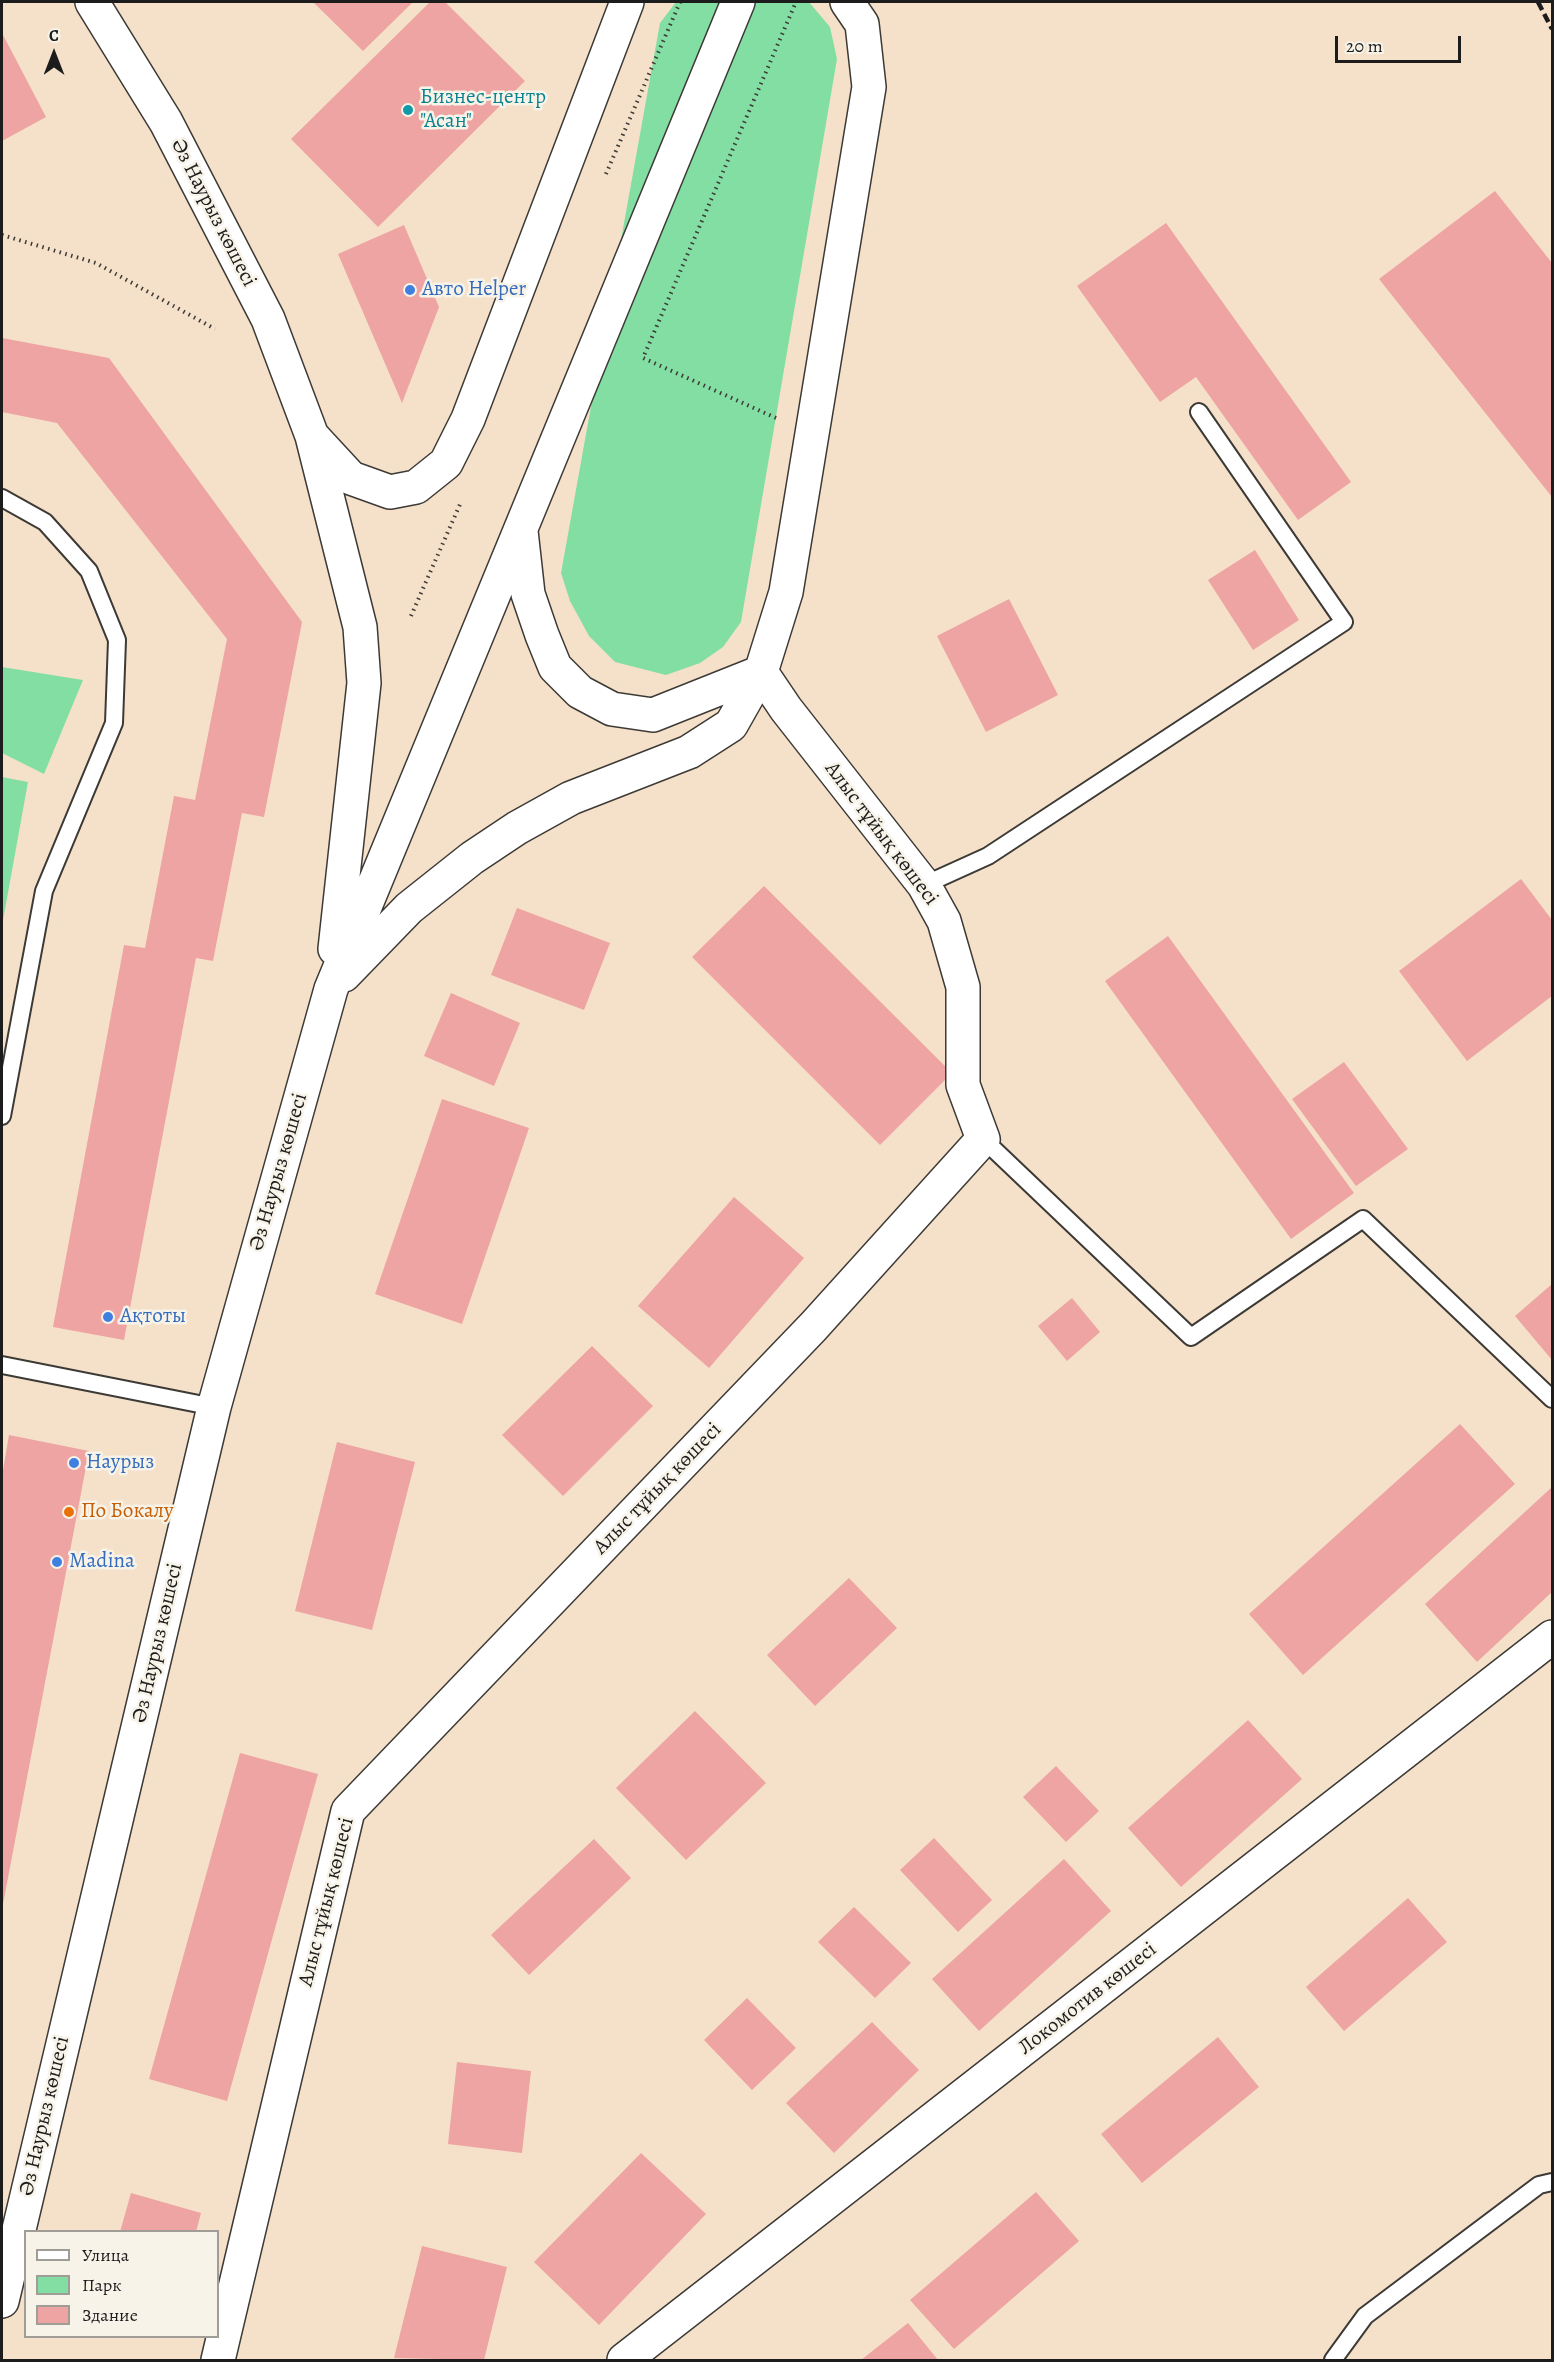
<!DOCTYPE html>
<html>
<head>
<meta charset="utf-8">
<style>
	body { margin:0 }
	#map { position:relative; width:1554px; height:2362px; overflow:hidden; background:#f5e1c9; font-family:Alegreya,serif }
	canvas { display:block }
	.frame { position:absolute; inset:0; border:3px solid #1c1c1c; pointer-events:none }
	.legend { position:absolute; left:24px; top:2230px; width:195px; height:108px; box-sizing:border-box; background:#f7f3e8; border:2px solid #9f9d96; margin:0; padding:8px 10px; list-style:none; font-size:18px; color:#1c1c1c }
	.legend li { display:flex; align-items:center; gap:12px; height:30px }
	.legend b { width:30px; border:2px solid #9f9d96 }
	.north { position:absolute; left:24px; top:24px; width:60px; height:60px; -webkit-text-stroke:4px #f7f3e8; paint-order:stroke; rotate:0deg; font-size:16px; font-weight:700; line-height:24px; text-align:center; color:#1c1c1c }
	.north::after { content:''; display:block; margin:auto; width:21px; height:27px; background:#1c1c1c; clip-path:polygon(50% 0,100% 100%,50% 72%,0 100%) }
	.scale { position:absolute; left:1335px; top:36px; width:126px; height:27px; box-sizing:border-box; border:3px solid #1c1c1c; border-top:0; padding-left:8px; font-size:18px; line-height:21px; white-space:nowrap; color:#1c1c1c; -webkit-text-stroke:4px #f7f3e8; paint-order:stroke }
</style>
</head>
<body>
<div id="map">
<canvas width="1554" height="2362"></canvas>
<div class="frame"></div>
<ul class="legend">
<li><b style="height:8px;background:#fff"></b>Улица</li>
<li><b style="height:16px;background:#83dea4"></b>Парк</li>
<li><b style="height:16px;background:#eda4a2"></b>Здание</li>
</ul>
<div class="north">С</div>
<div class="scale">20 m</div>
</div>
<script>
const context = document.querySelector('canvas').getContext('2d');
context.lineJoin = 'round';
function fill(path, color) { context.fillStyle = color; context.fill(path, 'evenodd'); }
const shape = rows => new Path2D(rows.map(r => 'M' + r).join(''));
function stroke(path, color, width, dash) { context.strokeStyle = color; context.lineWidth = width; context.lineCap = dash ? 'butt' : 'round'; context.setLineDash(dash || []); context.stroke(path); }
function label(font, color, halo, rows, align = 'center') {
  context.font = font + ' Alegreya,serif'; context.lineWidth = 5; context.setLineDash([]); context.textBaseline = 'middle'; context.strokeStyle = halo; context.fillStyle = color; for (const [text, x, y, turn = 0] of rows) {
    context.save(); context.translate(x, y); context.rotate((+turn || 0) * Math.PI / 180); context.textAlign = isNaN(turn) ? turn : align; if (halo) context.strokeText(text, 0, 0); context.fillText(text, 0, 0); context.restore();
  }
}
fill(shape([
	[676,2,809,2,830,27,837,59,741,622,723,647,700,663,666,675,615,662,589,636,570,601,561,573,660,23],
	[2,667,83,680,44,774,2,753],
	[2,777,28,782,2,926]
]), '#83dea4');
fill(shape([
	[313,2,413,2,363,51],
	[430,2,445,2,525,81,378,227,291,139],
	[2,33,46,117,2,141],
	[1495,191,1552,263,1552,497,1379,279],
	[1166,223,1351,482,1298,520,1196,377,1160,402,1077,286],
	[404,225,439,307,402,403,338,254],
	[2,338,109,358,302,622,264,817,242,813,213,961,196,958,124,1340,53,1327,124,945,145,948,174,796,195,800,227,639,57,423,2,412],
	[1255,550,1299,620,1253,650,1208,580],
	[1009,599,1058,695,986,732,937,636],
	[1521,879,1552,920,1552,996,1467,1061,1399,971],
	[764,886,952,1073,880,1145,692,957],
	[517,908,610,943,584,1010,491,975],
	[1168,936,1354,1193,1291,1239,1105,981],
	[451,993,520,1023,494,1086,424,1056],
	[1344,1062,1408,1149,1356,1186,1292,1099],
	[442,1099,529,1128,462,1324,375,1294],
	[734,1197,804,1258,709,1368,638,1306],
	[1552,1284,1552,1360,1515,1316],
	[1072,1298,1100,1332,1067,1361,1038,1326],
	[592,1346,653,1406,563,1496,502,1435],
	[1460,1424,1515,1484,1303,1675,1249,1614],
	[9,1435,89,1451,3,1904,2,1476],
	[337,1442,415,1462,372,1630,295,1611],
	[1552,1487,1552,1592,1477,1662,1425,1604],
	[849,1578,897,1628,815,1706,767,1655],
	[695,1711,766,1783,686,1860,616,1788],
	[1248,1720,1302,1779,1181,1887,1128,1828],
	[240,1753,318,1774,227,2101,149,2079],
	[1056,1766,1099,1811,1066,1842,1023,1797],
	[934,1838,992,1900,958,1932,900,1870],
	[594,1839,631,1878,529,1975,491,1935],
	[1064,1859,1111,1911,979,2031,932,1979],
	[1408,1898,1447,1942,1344,2031,1306,1987],
	[854,1907,911,1963,875,1998,818,1942],
	[747,1998,796,2048,752,2090,704,2040],
	[872,2022,919,2070,834,2153,786,2103],
	[1218,2037,1259,2087,1142,2183,1101,2134],
	[457,2062,531,2071,522,2153,448,2144],
	[641,2153,706,2214,599,2325,534,2262],
	[1036,2192,1079,2241,954,2349,910,2300],
	[131,2193,201,2213,196,2232,120,2232],
	[422,2246,507,2267,484,2360,394,2358],
	[908,2323,938,2360,861,2360]
]), '#eda4a2');
const lane = shape([
	[2,498,45,522,89,571,117,640,114,723,44,891,2,1116],
	[924,885,988,856,1344,622,1199,412],
	[983,1139,1191,1337,1363,1219,1552,1399],
	[2,1365,214,1407],
	[1333,2360,1365,2316,1539,2185,1552,2182]
]);
const street = shape([
	[218,2360,348,1811,813,1327,983,1139,963,1085,963,987,944,921,924,885,786,709,761,672],
	[624,2360,1552,1637]
]);
const secondary = shape([
	[92,2,166,122,268,319,312,436,360,627,364,683,335,949],
	[314,438,351,478,390,492,416,487,446,463,468,419,627,2],
	[521,531,528,594,542,635,555,667,580,692,612,709,653,715,761,672],
	[344,975,409,908,472,858,517,828,571,798,689,752,731,725,761,672,786,592,869,87,862,24,847,2],
	[2,2301,214,1407,331,989,738,2]
]);
stroke(lane, '#3d3a36', 20);
stroke(street, '#3d3a36', 36);
stroke(secondary, '#3d3a36', 36);
stroke(shape([
	[606,174,680,2],
	[2,235,96,263,215,329],
	[776,418,643,358,796,2],
	[411,616,461,502]
]), '#3d3a36', 4, [1.5, 4.5]);
stroke(lane, '#fff', 16);
stroke(street, '#fff', 33);
stroke(secondary, '#fff', 33);
stroke(shape([
	[1538,2,1552,29]
]), '#1c1c1c', 4.5, [9, 4.5]);
for (const [x, y, r, color] of [
	[408,110,6,"#0f9aa8"],
	[410,290,6,"#3f7fe0"],
	[108,1317,6,"#3f7fe0"],
	[74,1463,6,"#3f7fe0"],
	[69,1512,6,"#e8710a"],
	[57,1562,6,"#3f7fe0"]
]) { const dot = new Path2D(); dot.arc(x, y, r, 0, 2 * Math.PI); context.fillStyle = color; context.fill(dot); stroke(dot, '#f7f3e8', 2); }
label('21px', '#0d838f', '#f7f3e8', [
	["Бизнес-центр",420,98],
	["\"Асан\"",420,122]
], 'left');
label('21px', '#1c1c1c', '#f7f3e8', [
	["Әз Наурыз көшесі",213,213,63],
	["Алыс тұйық көшесі",881,834,53],
	["Әз Наурыз көшесі",279,1172,-74],
	["Алыс тұйық көшесі",658,1489,-46],
	["Әз Наурыз көшесі",158,1643,-77],
	["Алыс тұйық көшесі",327,1902,-76],
	["Локомотив көшесі",1088,1999,-38],
	["Әз Наурыз көшесі",45,2116,-77]
]);
label('21px', '#366cbe', '#f7f3e8', [
	["Авто Helper",422,290],
	["Ақтоты",120,1317],
	["Наурыз",86,1463],
	["Madina",69,1562]
], 'left');
label('21px', '#c56008', '#f7f3e8', [
	["По Бокалу",81,1512]
], 'left');
</script>
</body>
</html>
